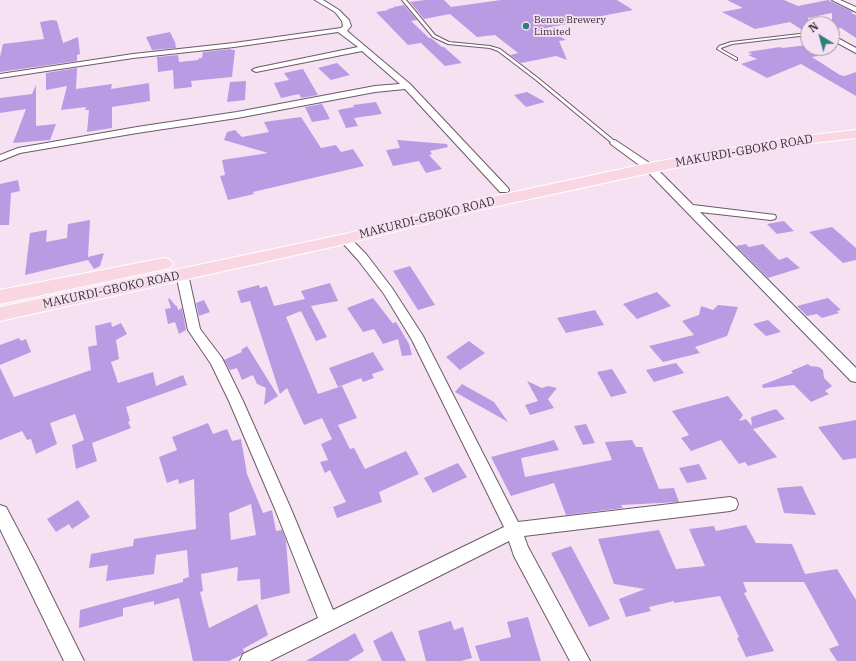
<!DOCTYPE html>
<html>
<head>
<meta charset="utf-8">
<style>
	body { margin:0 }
	#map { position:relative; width:856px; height:661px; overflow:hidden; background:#f6e1f3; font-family:"IBM Plex Serif",serif }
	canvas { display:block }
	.north { position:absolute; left:800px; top:16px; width:40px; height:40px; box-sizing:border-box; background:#f6e1f3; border:1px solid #a999a7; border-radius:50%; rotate:323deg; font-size:11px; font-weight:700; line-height:16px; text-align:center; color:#362e35 }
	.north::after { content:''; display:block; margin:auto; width:14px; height:18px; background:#347c7a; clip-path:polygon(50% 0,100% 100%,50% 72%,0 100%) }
</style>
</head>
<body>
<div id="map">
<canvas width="856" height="661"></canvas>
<div class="north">N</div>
</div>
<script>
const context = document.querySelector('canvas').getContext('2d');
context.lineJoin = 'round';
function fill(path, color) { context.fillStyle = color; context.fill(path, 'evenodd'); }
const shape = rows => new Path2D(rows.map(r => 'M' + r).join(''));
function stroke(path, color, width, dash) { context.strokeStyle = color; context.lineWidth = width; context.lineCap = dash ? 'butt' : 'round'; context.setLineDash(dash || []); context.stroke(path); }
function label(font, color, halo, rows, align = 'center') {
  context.font = font + ' "IBM Plex Serif",serif'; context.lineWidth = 3.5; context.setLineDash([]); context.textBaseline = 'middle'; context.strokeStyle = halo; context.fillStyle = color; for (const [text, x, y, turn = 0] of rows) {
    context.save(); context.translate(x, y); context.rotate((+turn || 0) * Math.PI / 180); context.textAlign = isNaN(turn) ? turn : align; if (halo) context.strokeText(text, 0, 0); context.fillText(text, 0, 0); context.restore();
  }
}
fill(shape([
	[425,0,444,0,451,7,501,0,617,0,633,10,576,21,578,22,546,28,566,40,559,41,567,60,556,56,521,63,510,55,518,53,495,35,477,37,450,14,424,19,410,2],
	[727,0,784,0,798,6,828,0,853,12,851,13,856,15,856,38,841,28,832,29,832,13,808,18,808,32,805,32,790,22,755,29,722,12,743,8],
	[404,5,417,20,411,21,429,38,431,38,442,47,444,47,462,63,445,66,421,43,408,45,376,12,389,10,387,9,394,8,393,7],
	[52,20,57,21,63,43,78,37,80,54,77,55,77,61,0,72,0,57,3,44,44,39,40,22],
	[170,32,175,42,176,48,152,50,146,37],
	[808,45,808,48,828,48,829,54,812,57,840,75,845,76,856,72,856,96,801,64,767,78,741,64,757,59,748,55,752,54,748,52,780,47,782,48],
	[231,49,231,50,235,50,232,77,191,81,192,87,174,89,173,70,158,72,157,57,178,55,179,62,198,60,199,58,202,58,203,52],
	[337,63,350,75,331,80,318,68],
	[77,68,76,89,112,84,111,89,149,83,150,101,112,107,112,128,87,132,89,110,85,110,86,107,61,110,67,86,46,90,46,73],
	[303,69,318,95,301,98,299,94,281,98,274,83,289,80,284,73],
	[246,81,245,100,227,102,230,82],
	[36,85,36,126,56,124,50,140,13,143,26,109,0,113,0,98,32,94],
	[527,92,545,102,526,107,514,95],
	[376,102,382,114,354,118,358,126,346,128,338,110,354,107,353,105],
	[322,104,330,119,312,122,305,107],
	[301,117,321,148,336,145,341,152,353,149,364,166,253,192,254,194,228,200,220,176,225,175,222,160,268,153,224,140,227,132,235,130,242,137,269,132,264,122],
	[397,140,447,144,448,147,430,151,432,154,429,155,442,169,426,173,419,161,393,166,386,150,400,148],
	[18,180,20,191,11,193,9,225,0,225,0,184],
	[90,220,88,257,104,253,100,266,94,269,88,260,25,275,30,233,47,230,46,242,67,238,68,224],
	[784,221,794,231,777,234,767,224],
	[832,227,856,248,856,260,843,263,809,232],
	[746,244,749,247,763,244,779,260,787,257,800,268,768,278,736,246],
	[410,266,435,305,418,310,393,271],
	[330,283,338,301,311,306,327,337,316,341,301,311,286,317,318,394,342,386,357,418,338,425,350,449,354,448,365,469,406,451,419,474,379,492,382,502,337,518,333,507,346,502,330,470,325,473,320,462,328,460,321,444,332,439,322,418,304,425,287,388,280,394,250,301,241,303,237,291,259,285,260,288,267,286,274,306,305,299,301,291],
	[657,292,671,306,637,319,623,304],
	[169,298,176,306,177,306,178,310,182,308,186,330,179,334,175,322,168,324,165,309,171,308,168,299],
	[373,298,394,325,393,323,396,322,409,344,412,355,402,356,398,339,383,344,374,329,363,332,347,308],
	[828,298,841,310,837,311,839,313,822,318,817,314,807,316,797,306],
	[204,300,210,312,199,316,196,303],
	[718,305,738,307,727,336,695,347,700,353,663,362,649,346,694,335,682,321,699,315,701,306,713,310],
	[595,310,604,325,566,333,557,318],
	[768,320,781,332,766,336,753,324],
	[111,322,112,327,121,323,127,334,116,340,119,359,111,362,118,383,153,372,156,386,183,375,187,385,126,407,130,421,128,422,131,428,92,443,97,461,76,469,72,445,84,440,75,414,50,423,57,444,36,454,31,439,27,440,22,431,0,440,0,368,14,397,91,370,88,347,97,345,95,326],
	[19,338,21,341,26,339,31,352,0,365,0,345],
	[469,341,485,353,460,370,446,357],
	[247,346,278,396,264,405,266,388,257,384,253,375,242,380,237,368,230,370,224,360,242,352,241,350],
	[373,352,384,370,372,374,374,378,363,382,361,378,338,387,329,368],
	[676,363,684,373,654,382,646,370],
	[808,364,810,366,819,367,823,370,824,378,832,386,825,391,829,394,811,402,794,385,763,388,762,385,793,373,791,371],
	[612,369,627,393,611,397,597,372],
	[527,381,542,388,548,386,557,388,548,399,554,408,530,415,525,405,538,401],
	[462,384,494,402,508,422,455,392],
	[728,396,743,415,739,421,746,419,752,426,751,417,776,409,785,419,753,429,777,457,748,466,745,462,739,464,721,440,691,451,681,438,689,435,672,411],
	[856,420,856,458,843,460,818,427],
	[208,423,213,434,227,429,232,441,241,439,247,474,263,513,272,510,276,531,282,530,286,541,290,593,261,600,260,579,237,581,238,567,201,574,203,591,200,592,209,628,257,604,268,635,243,649,244,652,241,655,229,661,193,661,179,598,154,605,154,601,123,608,123,616,79,628,80,610,183,582,183,579,189,577,187,550,156,555,154,574,106,581,108,565,89,568,91,554,133,546,134,539,196,529,194,479,179,484,178,479,167,483,159,457,177,450,172,437],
	[251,504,256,535,231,540,229,513],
	[586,424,595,443,583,445,574,426],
	[554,440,559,450,521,458,525,477,612,460,605,442,632,440,636,447,642,447,659,489,674,488,679,502,621,505,623,508,566,515,554,483,511,496,491,457],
	[458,463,467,477,433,493,424,478],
	[699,464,707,479,687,483,679,468],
	[802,486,816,515,784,513,777,488],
	[78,500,90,517,72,529,69,524,56,532,47,519],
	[746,525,756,543,792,544,805,574,837,569,856,600,856,661,837,661,829,649,839,645,804,582,743,582,747,592,744,593,774,651,746,657,737,638,739,637,720,596,674,603,674,601,649,607,651,611,626,617,619,599,645,589,614,584,598,539,659,530,676,569,705,566,689,529,714,526,716,531],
	[571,546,610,619,589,627,551,553],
	[528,617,541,661,480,661,475,646,511,637,507,622],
	[451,621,454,630,463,627,472,658,461,661,426,661,418,631],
	[392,631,406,661,382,661,373,641],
	[355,633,364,651,348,661,306,661]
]), '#b89be3');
const lane = shape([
	[402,0,406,0,435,35,449,42,490,46,500,49,538,78,617,143,613,144,536,80,498,51,490,48,448,44,433,37,402,0],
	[808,33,808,35,732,44,721,48,721,49,737,58,737,60,736,60,717,49,719,46,731,42,808,33]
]);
const street = shape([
	[315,0,323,0,339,10,349,20,351,26,347,31,410,84,508,188,509,190,508,192,500,192,405,89,375,92,237,118,137,133,20,153,0,161,0,155,18,148,137,127,237,112,375,86,400,84,362,51,256,72,252,70,256,68,358,47,338,32,234,47,133,58,0,78,0,74,133,54,234,43,341,28,343,26,342,21,335,12,315,0],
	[832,0,840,0,856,7,856,12,832,0],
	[832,35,856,48,856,53,832,40,832,35],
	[615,140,654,166,693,205,775,215,776,217,775,219,771,220,700,212,856,368,856,382,851,381,646,170,612,145,610,143,612,141,615,140],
	[345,235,349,237,366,254,392,288,423,336,518,522,730,497,736,499,738,504,736,509,730,511,524,536,528,547,590,661,570,661,514,556,509,541,270,661,240,661,243,654,318,618,275,509,229,401,211,364,188,330,176,274,178,271,182,270,186,271,188,274,200,329,222,358,243,401,291,509,333,610,504,527,412,340,384,294,358,260,339,239,341,237,345,235],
	[0,505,6,507,35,562,84,661,64,661,0,529,0,505]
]);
const primary = shape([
	[856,130,856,138,787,146,650,173,479,210,345,244,0,321,0,307,345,234,477,200,650,163,787,138,856,130],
	[164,258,170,260,173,264,170,268,0,304,0,290,164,258]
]);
stroke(lane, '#6c5a69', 2);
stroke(street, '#6c5a69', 2);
stroke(primary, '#fff', 2);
fill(lane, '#fff');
fill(street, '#fff');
fill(primary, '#f8d7e2');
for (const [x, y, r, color] of [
	[526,26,4,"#347c7a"]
]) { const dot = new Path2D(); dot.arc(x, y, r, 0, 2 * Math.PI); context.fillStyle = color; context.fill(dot); stroke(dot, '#f6e1f3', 1.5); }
label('10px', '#362e35', '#f6e1f3', [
	["Benue Brewery",534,20],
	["Limited",534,32]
], 'left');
label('12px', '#362e35', '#f6e1f3', [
	["MAKURDI-GBOKO ROAD",744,151,-10],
	["MAKURDI-GBOKO ROAD",427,218,-14],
	["MAKURDI-GBOKO ROAD",111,290,-12]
]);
</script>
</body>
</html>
